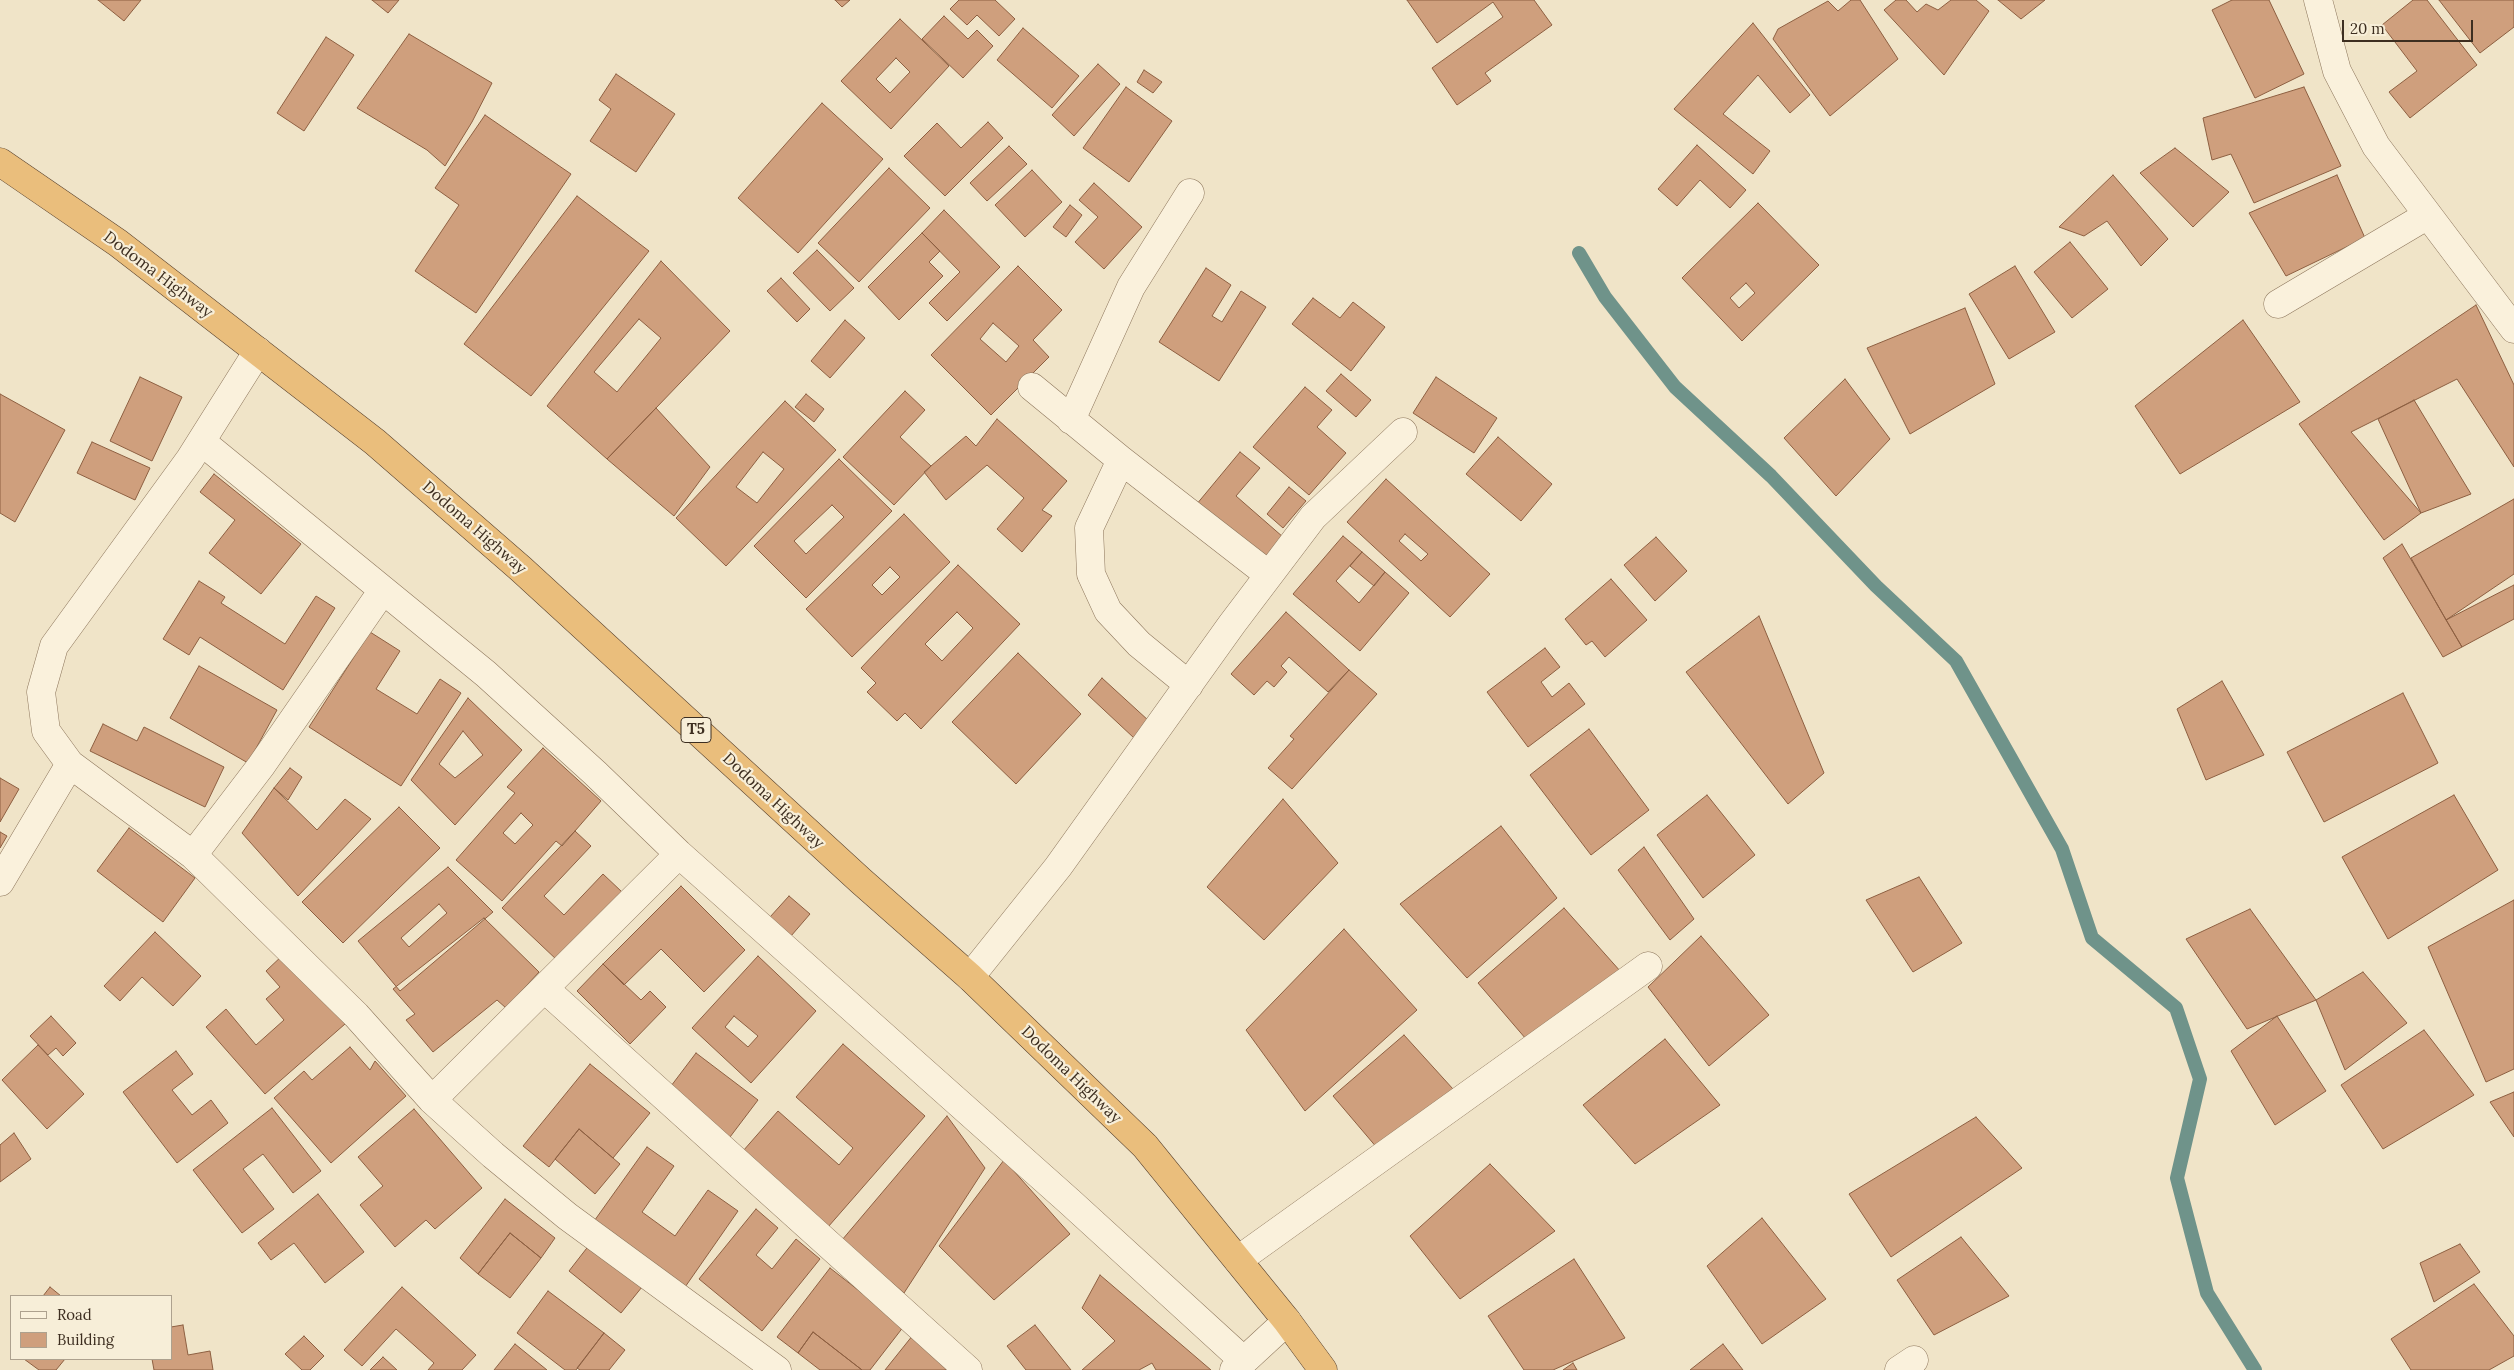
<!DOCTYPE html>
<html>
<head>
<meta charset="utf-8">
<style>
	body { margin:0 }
	#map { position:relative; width:2514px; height:1370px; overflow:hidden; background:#f0e4c8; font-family:Lora,serif }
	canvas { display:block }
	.legend { position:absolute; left:10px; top:1295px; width:162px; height:65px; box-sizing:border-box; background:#f7eed8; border:1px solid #ada18e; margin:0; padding:6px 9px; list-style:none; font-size:15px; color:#3d2e20 }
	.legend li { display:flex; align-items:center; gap:10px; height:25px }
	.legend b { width:25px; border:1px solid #ada18e }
	.scale { position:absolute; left:2342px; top:20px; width:131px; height:22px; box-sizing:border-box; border:2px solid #3d2e20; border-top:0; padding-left:6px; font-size:15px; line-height:18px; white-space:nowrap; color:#3d2e20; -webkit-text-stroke:4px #f7eed8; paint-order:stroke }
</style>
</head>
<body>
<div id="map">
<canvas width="2514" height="1370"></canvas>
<ul class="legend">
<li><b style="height:6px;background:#faf1dc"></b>Road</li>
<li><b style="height:14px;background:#cf9f7d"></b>Building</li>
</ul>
<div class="scale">20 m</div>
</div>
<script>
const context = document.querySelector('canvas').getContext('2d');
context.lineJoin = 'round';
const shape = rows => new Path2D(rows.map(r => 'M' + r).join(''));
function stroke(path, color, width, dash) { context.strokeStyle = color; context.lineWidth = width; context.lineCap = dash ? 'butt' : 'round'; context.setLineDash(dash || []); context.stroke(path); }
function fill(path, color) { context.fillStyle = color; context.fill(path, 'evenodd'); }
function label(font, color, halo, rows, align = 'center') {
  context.font = font + ' Lora,serif'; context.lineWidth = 4.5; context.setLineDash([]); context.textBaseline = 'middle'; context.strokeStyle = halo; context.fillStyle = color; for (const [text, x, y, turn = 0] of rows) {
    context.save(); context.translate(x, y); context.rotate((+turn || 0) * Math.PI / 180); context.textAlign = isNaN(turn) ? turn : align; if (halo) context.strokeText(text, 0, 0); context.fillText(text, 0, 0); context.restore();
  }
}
stroke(shape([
	[1579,253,1605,297,1675,387,1771,476,1876,586,1956,661,2062,849,2092,938,2176,1008,2200,1079,2177,1178,2207,1293,2255,1370]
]), '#6f938a', 14);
const building = shape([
	[98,0,141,0,124,21,98,0],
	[372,0,399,0,388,13,372,0],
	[835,0,850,0,842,7,835,0],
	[959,0,995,0,1015,19,999,36,977,15,967,25,950,9,959,0],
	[1407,0,1534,0,1552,25,1485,73,1491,81,1457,105,1432,68,1503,17,1493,2,1437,43,1407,0],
	[1851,0,1860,0,1898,59,1830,116,1773,39,1778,29,1828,1,1838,11,1851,0],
	[1896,0,1906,0,1917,12,1926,4,1938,10,1951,0,1976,0,1989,11,1944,75,1884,10,1896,0],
	[1998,0,2045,0,2021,19,1998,0],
	[2232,0,2269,0,2304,74,2255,98,2212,10,2232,0],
	[2413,0,2427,0,2477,65,2410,118,2389,92,2417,71,2382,25,2413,0],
	[2439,0,2514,0,2514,27,2480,53,2439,0],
	[944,16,968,39,977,30,993,46,963,78,922,39,944,16],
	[900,19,949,66,891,129,841,81,900,19],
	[896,58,910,72,890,93,876,79,896,58],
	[1753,23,1810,95,1790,113,1758,75,1723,114,1770,151,1753,174,1674,109,1753,23],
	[1023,28,1079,76,1052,108,997,60,1023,28],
	[409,34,492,83,472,122,445,166,427,150,357,108,409,34],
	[326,37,354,55,304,131,277,113,326,37],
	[1098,64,1120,84,1074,136,1052,115,1098,64],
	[1144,70,1162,82,1153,93,1137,82,1144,70],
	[616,74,675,114,636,172,590,141,611,109,599,100,616,74],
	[1126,87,1172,121,1129,182,1083,148,1126,87],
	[2304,87,2341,166,2254,203,2231,154,2212,160,2203,118,2304,87],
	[822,103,883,159,798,253,738,198,822,103],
	[485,115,571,174,476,313,415,271,459,205,435,188,485,115],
	[988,122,1003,138,945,196,904,156,937,123,961,148,988,122],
	[1697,145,1746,190,1730,208,1700,180,1677,206,1658,189,1697,145],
	[1009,146,1027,164,987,201,970,183,1009,146],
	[2175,148,2229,192,2193,227,2140,173,2175,148],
	[889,168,930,208,859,282,818,243,889,168],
	[1032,170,1062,202,1025,237,995,205,1032,170],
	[2113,175,2168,239,2141,266,2107,221,2084,236,2059,227,2113,175],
	[2337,175,2365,238,2286,276,2249,213,2337,175],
	[1094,183,1142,227,1104,269,1075,242,1098,217,1079,200,1094,183],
	[577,196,649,251,531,396,464,344,577,196],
	[1758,203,1819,265,1742,341,1682,278,1758,203],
	[1746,283,1755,293,1739,308,1730,298,1746,283],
	[1070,205,1082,215,1066,237,1053,227,1070,205],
	[944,210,1000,267,947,321,929,303,960,272,922,233,944,210],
	[922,233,940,251,929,262,943,276,899,320,868,287,922,233],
	[2070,242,2108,289,2072,318,2034,272,2070,242],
	[817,250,854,288,830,311,793,273,817,250],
	[661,261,730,331,607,459,547,406,661,261],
	[639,319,661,338,617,392,594,372,639,319],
	[1018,266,1062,310,1033,340,1049,357,991,415,931,355,1018,266],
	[993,323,1019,346,1006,362,980,339,993,323],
	[2015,266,2055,332,2009,359,1969,294,2015,266],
	[1206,268,1231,285,1212,316,1222,322,1241,291,1266,307,1219,381,1159,342,1206,268],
	[781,278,810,309,797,322,767,291,781,278],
	[1313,298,1340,318,1353,302,1385,327,1351,371,1292,324,1313,298],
	[2476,305,2514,385,2514,467,2457,379,2351,432,2421,513,2384,540,2299,424,2476,305],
	[1965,308,1995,384,1910,434,1867,348,1965,308],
	[845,320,865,338,830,378,811,361,845,320],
	[2243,320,2300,402,2180,474,2135,406,2243,320],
	[1341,374,1371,400,1356,417,1326,391,1341,374],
	[140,377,182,397,152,461,110,441,140,377],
	[1436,377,1497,418,1474,453,1413,413,1436,377],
	[1845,379,1890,439,1836,496,1784,438,1845,379],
	[1305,387,1332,410,1317,427,1346,453,1309,495,1253,447,1305,387],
	[905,391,925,410,900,437,931,466,894,505,843,457,905,391],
	[0,394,65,430,15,522,0,513,0,394],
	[806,394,824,409,814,422,795,407,806,394],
	[2414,400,2471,494,2421,513,2378,419,2414,400],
	[785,401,836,450,726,566,676,518,785,401],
	[763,452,784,469,757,503,736,487,763,452],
	[656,408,710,467,674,516,607,459,656,408],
	[997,419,1067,481,1042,510,1052,516,1022,552,997,529,1024,498,987,465,946,500,924,472,966,436,976,446,997,419],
	[1498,437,1552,484,1521,521,1466,474,1498,437],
	[92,442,150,468,135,500,77,473,92,442],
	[1240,452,1260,468,1236,496,1283,537,1263,561,1196,505,1240,452],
	[839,459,892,511,806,598,754,546,839,459],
	[832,505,844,517,806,554,794,541,832,505],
	[214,474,301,544,261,594,209,553,235,520,200,492,214,474],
	[1386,479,1490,574,1450,617,1347,522,1386,479],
	[1405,534,1428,554,1421,561,1399,541,1405,534],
	[1289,487,1306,501,1283,528,1267,514,1289,487],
	[2514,499,2514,574,2446,620,2411,558,2514,499],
	[904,514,950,562,852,657,806,609,904,514],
	[890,567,900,577,882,595,872,585,890,567],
	[1343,536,1362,552,1336,581,1359,603,1385,572,1409,593,1360,651,1293,594,1343,536],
	[1656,537,1687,571,1655,601,1624,565,1656,537],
	[2402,544,2462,647,2443,657,2383,558,2402,544],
	[1362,552,1385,572,1374,586,1350,566,1362,552],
	[958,565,1020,624,921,729,905,713,897,721,867,692,876,683,861,668,958,565],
	[957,612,973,628,942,661,925,644,957,612],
	[1611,579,1647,620,1605,657,1592,641,1586,645,1565,619,1611,579],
	[199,581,225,597,221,603,285,644,316,596,335,608,283,690,200,637,189,655,163,639,199,581],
	[2514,585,2514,619,2462,647,2446,620,2514,585],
	[1286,612,1349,670,1328,692,1289,657,1281,666,1287,672,1274,687,1267,681,1254,695,1231,674,1286,612],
	[1759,616,1824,773,1788,804,1686,672,1759,616],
	[370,632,400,651,376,689,417,714,440,679,461,693,401,786,309,727,370,632],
	[1545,648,1560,667,1541,682,1552,697,1569,683,1585,704,1528,747,1487,692,1545,648],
	[1018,653,1081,714,1016,784,952,722,1018,653],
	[199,666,277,710,248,763,170,718,199,666],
	[1349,670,1377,694,1292,789,1268,768,1294,739,1290,736,1349,670],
	[1102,678,1149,721,1134,738,1088,695,1102,678],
	[2222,681,2264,755,2206,780,2177,709,2222,681],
	[2403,693,2438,763,2324,822,2287,752,2403,693],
	[468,698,522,750,455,825,411,780,468,698],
	[463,731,483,755,455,778,439,764,463,731],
	[103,724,137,741,144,727,224,767,205,807,90,751,103,724],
	[1589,729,1649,810,1591,855,1530,775,1589,729],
	[543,748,601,801,562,846,556,841,502,901,456,860,515,793,507,787,543,748],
	[521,813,533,825,515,844,503,833,521,813],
	[290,768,302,777,288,800,274,788,290,768],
	[0,778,19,789,0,822,0,778],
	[274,788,317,830,345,799,371,819,298,896,242,833,274,788],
	[1707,795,1755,855,1703,898,1657,835,1707,795],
	[2454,795,2498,870,2388,939,2342,857,2454,795],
	[1283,799,1338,863,1264,940,1207,887,1283,799],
	[399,807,440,848,343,943,302,902,399,807],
	[1501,826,1557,898,1467,978,1400,904,1501,826],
	[129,828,195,878,163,922,97,871,129,828],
	[575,831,591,846,544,896,564,915,603,874,622,892,558,961,502,908,575,831],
	[0,832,7,836,0,848,0,832],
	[1644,847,1694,919,1670,940,1618,870,1644,847],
	[448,867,493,912,400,991,358,941,448,867],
	[439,904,447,913,409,947,401,938,439,904],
	[1919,877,1962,943,1913,972,1866,900,1919,877],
	[681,886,745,950,704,992,661,949,624,985,603,964,681,886],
	[789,896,810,914,791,936,770,917,789,896],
	[2514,900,2514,1069,2486,1082,2428,947,2514,900],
	[1564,908,1621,972,1532,1046,1478,983,1564,908],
	[2250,909,2316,1000,2247,1029,2186,939,2250,909],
	[484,918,539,972,506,1008,497,1000,433,1052,406,1020,415,1014,393,989,484,918],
	[1344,929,1417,1010,1305,1111,1246,1030,1344,929],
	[155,932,201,976,173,1006,142,977,120,1001,104,986,155,932],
	[1701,936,1769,1015,1709,1066,1648,987,1701,936],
	[284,954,345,1024,265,1094,206,1027,226,1009,256,1045,284,1020,266,999,280,987,266,971,284,954],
	[758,956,816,1011,751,1083,692,1028,758,956],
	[734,1016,758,1036,748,1047,725,1027,734,1016],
	[603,964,641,1000,650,991,666,1007,630,1044,577,991,603,964],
	[2363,972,2407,1023,2345,1070,2316,1000,2363,972],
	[51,1016,76,1043,63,1056,56,1048,48,1055,30,1036,51,1016],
	[2277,1016,2326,1091,2275,1125,2231,1051,2277,1016],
	[2424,1030,2474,1095,2383,1149,2341,1085,2424,1030],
	[1404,1035,1453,1089,1378,1149,1333,1096,1404,1035],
	[1665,1039,1720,1105,1635,1164,1583,1105,1665,1039],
	[843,1044,925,1116,828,1227,743,1151,778,1111,839,1165,853,1148,796,1097,843,1044],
	[38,1045,84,1094,47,1129,2,1080,38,1045],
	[350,1047,370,1070,375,1061,406,1096,331,1163,274,1098,304,1071,312,1080,350,1047],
	[176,1051,193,1074,172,1090,192,1115,211,1100,228,1123,177,1163,123,1092,176,1051],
	[696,1053,758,1100,730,1137,668,1090,696,1053],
	[590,1064,650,1113,613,1158,579,1129,549,1167,523,1146,590,1064],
	[2514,1092,2514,1137,2490,1102,2514,1092],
	[272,1108,321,1171,293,1193,263,1154,243,1169,274,1209,242,1233,193,1170,272,1108],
	[414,1109,482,1188,435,1229,426,1220,395,1247,360,1205,383,1186,358,1157,414,1109],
	[947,1116,985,1168,904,1293,842,1240,947,1116],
	[1976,1117,2022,1168,1891,1257,1849,1194,1976,1117],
	[579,1129,620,1164,595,1194,555,1159,579,1129],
	[14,1133,31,1159,0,1182,0,1145,14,1133],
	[647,1147,674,1166,642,1212,675,1236,708,1190,738,1211,683,1290,592,1224,647,1147],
	[1004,1160,1070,1234,994,1300,939,1246,1004,1160],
	[1490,1164,1555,1231,1460,1299,1410,1236,1490,1164],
	[318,1194,364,1252,325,1283,294,1243,271,1260,258,1243,318,1194],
	[505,1199,555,1238,541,1258,510,1233,478,1274,460,1258,505,1199],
	[756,1209,778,1228,756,1255,772,1269,796,1239,820,1259,762,1331,699,1279,756,1209],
	[1762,1218,1826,1299,1762,1344,1707,1266,1762,1218],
	[510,1233,541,1258,510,1298,478,1274,510,1233],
	[1961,1237,2009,1296,1934,1335,1897,1280,1961,1237],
	[590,1244,642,1287,621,1313,569,1271,590,1244],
	[2460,1244,2480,1272,2434,1302,2420,1263,2460,1244],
	[1574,1259,1625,1338,1553,1370,1524,1370,1488,1316,1574,1259],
	[830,1268,904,1326,870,1370,862,1370,813,1332,798,1353,777,1337,830,1268],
	[1100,1275,1211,1370,1156,1370,1152,1363,1139,1370,1082,1370,1115,1341,1082,1308,1100,1275],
	[2474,1284,2514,1336,2514,1356,2489,1370,2411,1370,2391,1339,2474,1284],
	[50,1287,61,1296,43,1296,50,1287],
	[402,1287,476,1355,462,1370,428,1370,434,1363,396,1329,362,1366,344,1350,402,1287],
	[548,1291,604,1333,576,1370,565,1370,517,1333,548,1291],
	[183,1325,188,1355,210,1351,213,1370,154,1370,152,1359,171,1359,171,1327,183,1325],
	[1035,1325,1071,1370,1026,1370,1007,1346,1035,1325],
	[813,1332,862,1370,820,1370,798,1353,813,1332],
	[604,1333,625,1350,609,1370,580,1370,577,1368,604,1333],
	[913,1335,949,1365,945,1370,885,1370,913,1335],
	[304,1336,324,1356,310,1370,302,1370,285,1354,304,1336],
	[515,1344,547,1370,494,1370,515,1344],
	[1723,1344,1743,1370,1690,1370,1723,1344],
	[383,1357,397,1370,370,1370,383,1357],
	[24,1359,65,1359,56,1370,39,1370,24,1359],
	[1573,1363,1577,1370,1563,1370,1573,1363]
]);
fill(building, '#cf9f7d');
stroke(building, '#8d5f41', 1);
const minor = shape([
	[2318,0,2337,71,2376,146,2514,329],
	[2278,304,2428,215],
	[258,351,190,459,54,646,41,692,46,731,70,764,193,855,356,1015,432,1100,493,1155,567,1216,777,1370],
	[1032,387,1121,460,1269,575],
	[1071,420,1131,287,1190,193],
	[202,442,486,674,595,773,679,854,1070,1202,1244,1361],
	[1121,460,1089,528,1091,574,1108,611,1139,644,1189,685],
	[193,855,261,766,383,590],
	[0,882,70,764],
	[970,977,1058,867,1232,624,1313,517,1403,432],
	[545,989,968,1370],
	[432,1100,679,854],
	[1238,1260,1648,966],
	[1234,1370,1287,1321],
	[1899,1370,1914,1360]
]);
const trunk = shape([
	[0,162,118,243,375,442,521,569,861,881,970,977,1145,1146,1287,1321,1323,1370]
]);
stroke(minor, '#8d765c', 29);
stroke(trunk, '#5b4430', 29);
stroke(minor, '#faf1dc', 28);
stroke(trunk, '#eabe7c', 28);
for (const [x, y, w] of [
	[696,730,30]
]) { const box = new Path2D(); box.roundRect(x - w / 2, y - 12.5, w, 25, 4); context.fillStyle = '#f7eed8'; context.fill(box); stroke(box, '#3d2e20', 1); }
label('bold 15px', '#3d2e20', null, [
	["T5",696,730]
]);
label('16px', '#3d2e20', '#f7eed8', [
	["Dodoma Highway",158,275,37],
	["Dodoma Highway",474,528,41],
	["Dodoma Highway",773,801,43],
	["Dodoma Highway",1071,1075,44]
]);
</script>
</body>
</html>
